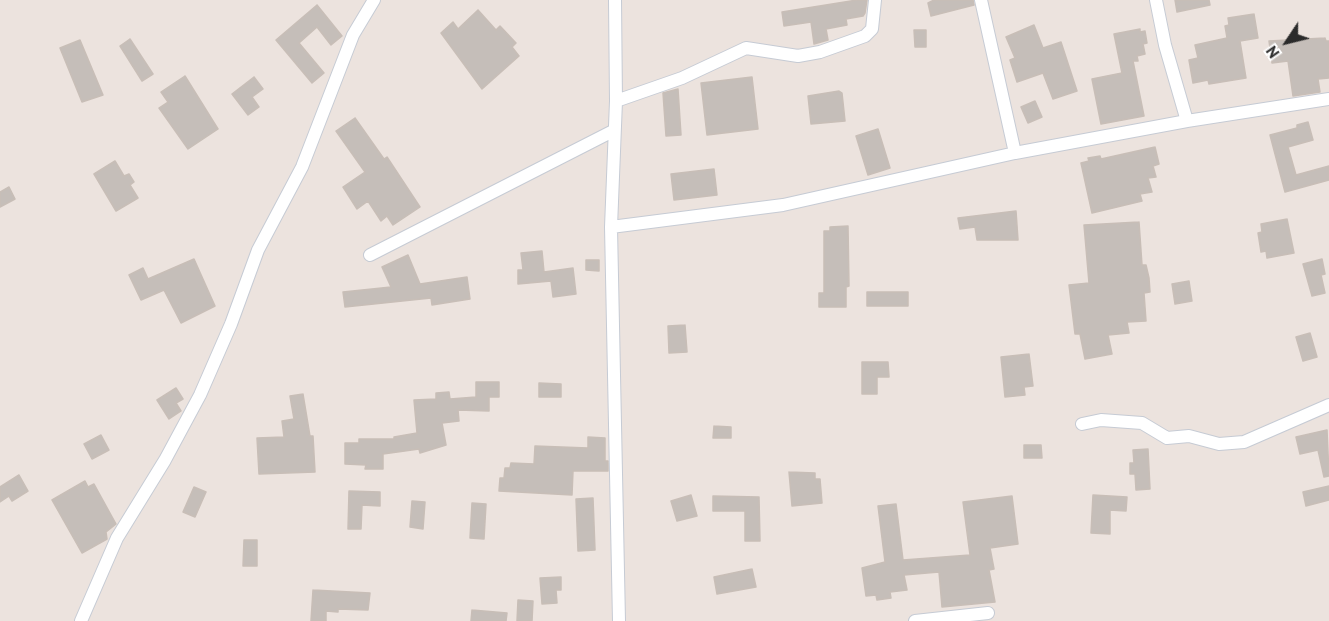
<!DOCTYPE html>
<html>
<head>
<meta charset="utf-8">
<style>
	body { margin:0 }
	#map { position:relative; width:1329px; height:621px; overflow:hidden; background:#ece3de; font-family:"PT Sans",sans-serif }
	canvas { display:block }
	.north { position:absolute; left:1257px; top:12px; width:60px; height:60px; -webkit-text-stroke:4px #fff; paint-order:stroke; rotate:235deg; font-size:16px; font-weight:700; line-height:24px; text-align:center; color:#2b2b2b }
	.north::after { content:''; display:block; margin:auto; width:21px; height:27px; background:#2b2b2b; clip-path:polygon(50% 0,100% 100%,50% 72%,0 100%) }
</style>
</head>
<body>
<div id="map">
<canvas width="1329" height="621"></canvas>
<div class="north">N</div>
</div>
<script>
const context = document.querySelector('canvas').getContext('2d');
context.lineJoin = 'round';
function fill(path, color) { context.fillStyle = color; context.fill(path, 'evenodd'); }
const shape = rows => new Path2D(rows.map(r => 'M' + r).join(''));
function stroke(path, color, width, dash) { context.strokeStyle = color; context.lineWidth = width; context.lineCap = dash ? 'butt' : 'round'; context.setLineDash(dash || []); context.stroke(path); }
const building = shape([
	[857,0,867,0,865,13,863,16,846,19,847,25,826,29,828,40,814,44,811,22,784,26,782,12,857,0],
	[934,0,973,0,974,5,931,16,928,3,934,0],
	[1175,0,1209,0,1210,5,1177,12,1175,0],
	[317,5,342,36,331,45,317,27,299,43,324,73,312,83,276,40,317,5],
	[478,10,496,30,500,26,516,43,512,47,519,56,482,89,441,33,453,22,458,29,478,10],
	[1254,14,1258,38,1240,41,1246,78,1209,84,1208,80,1193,83,1189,60,1198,58,1195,45,1227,38,1225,26,1229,25,1228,18,1254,14],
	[1034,25,1043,48,1061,42,1077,91,1053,99,1043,73,1017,82,1010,60,1015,58,1006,37,1034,25],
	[1140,29,1140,32,1145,31,1147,43,1143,44,1145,54,1137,56,1138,61,1133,61,1144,116,1101,124,1092,79,1122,73,1114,34,1140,29],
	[914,30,926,30,926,47,915,47,914,30],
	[1325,38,1326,41,1329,41,1329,78,1318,79,1320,92,1293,96,1288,61,1272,63,1269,41,1325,38],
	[130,39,153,74,142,81,120,46,130,39],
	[80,40,103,95,82,102,60,48,80,40],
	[185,76,218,129,188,149,159,108,168,102,161,92,185,76],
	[254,77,263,89,252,97,259,107,248,115,232,94,254,77],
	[752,77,758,129,707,135,701,83,752,77],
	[678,89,681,135,666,136,663,93,678,89],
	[839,91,842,93,845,121,811,124,808,96,839,91],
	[1035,101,1042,117,1028,123,1021,107,1035,101],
	[355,118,384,159,387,157,420,207,393,225,387,216,381,221,368,201,357,209,343,187,365,172,336,131,355,118],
	[1308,122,1313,140,1288,147,1296,175,1329,166,1329,180,1285,192,1270,135,1297,128,1297,125,1308,122],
	[878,129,890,168,868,175,856,136,878,129],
	[1155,147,1159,164,1153,166,1156,177,1148,178,1152,192,1140,194,1142,201,1092,213,1081,163,1089,161,1088,158,1100,156,1101,159,1155,147],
	[115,161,124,176,129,174,134,182,130,185,138,198,116,211,94,174,115,161],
	[714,169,717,195,674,200,671,174,714,169],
	[9,187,15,199,0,207,0,192,9,187],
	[1016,211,1018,240,977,240,975,227,960,229,958,218,1016,211],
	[1287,219,1294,253,1267,258,1266,251,1261,252,1258,233,1262,232,1261,224,1287,219],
	[1139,222,1142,265,1146,265,1149,278,1150,292,1144,293,1146,321,1127,322,1129,333,1108,335,1112,354,1085,359,1080,334,1075,334,1069,285,1089,283,1084,225,1139,222],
	[848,226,849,286,846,287,846,307,819,307,819,293,824,293,824,231,830,231,830,227,848,226],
	[542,251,544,272,573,268,576,294,553,297,551,281,518,284,518,270,523,270,521,253,542,251],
	[408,255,420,284,467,277,470,299,432,305,431,298,345,307,343,292,391,287,382,267,408,255],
	[194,259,215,306,181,323,164,290,141,300,129,275,143,268,148,279,194,259],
	[1322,259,1325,274,1321,275,1325,293,1312,296,1303,264,1322,259],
	[586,260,599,260,599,271,586,270,586,260],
	[1189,281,1192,301,1175,304,1172,284,1189,281],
	[867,292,908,292,908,306,867,306,867,292],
	[685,325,687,352,669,353,668,326,685,325],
	[1310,333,1317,357,1303,361,1296,337,1310,333],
	[1029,354,1033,386,1024,387,1025,395,1005,397,1001,357,1029,354],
	[862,362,888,362,889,377,877,377,877,394,862,394,862,362],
	[476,382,499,382,499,397,489,397,489,411,458,410,459,421,442,423,446,445,420,453,419,449,383,454,383,469,365,469,366,465,345,464,345,443,359,443,359,439,394,439,394,437,417,433,414,400,436,399,436,393,449,392,450,399,476,397,476,382],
	[539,383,561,384,561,397,539,397,539,383],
	[176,388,183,399,176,403,181,411,169,419,157,400,176,388],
	[303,394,310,436,313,436,315,472,259,474,257,438,284,437,282,421,294,419,290,396,303,394],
	[714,426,731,427,731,438,713,438,714,426],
	[1327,430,1329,476,1324,477,1318,450,1300,454,1296,437,1327,430],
	[101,435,109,450,92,459,84,444,101,435],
	[588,437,605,438,605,461,608,461,608,471,573,471,572,495,499,491,500,478,504,478,505,468,510,468,511,463,534,464,535,446,588,448,588,437],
	[1024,445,1041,445,1042,458,1024,458,1024,445],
	[1148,449,1150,489,1136,490,1135,474,1130,474,1130,463,1134,463,1133,450,1148,449],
	[789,472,815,473,815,479,820,479,822,503,792,506,789,472],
	[19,475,28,491,12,501,9,496,0,502,0,487,19,475],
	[85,481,88,487,94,484,116,524,106,532,107,539,82,553,52,500,85,481],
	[1329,486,1329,500,1306,506,1303,492,1329,486],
	[194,487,206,492,195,517,183,512,194,487],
	[349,491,380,492,380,506,362,505,361,529,348,529,349,491],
	[691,495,697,516,677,521,671,501,691,495],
	[1093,495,1127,497,1126,511,1110,510,1110,534,1091,533,1093,495],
	[713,496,759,497,760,541,745,541,745,511,713,511,713,496],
	[1012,496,1018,544,990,548,994,569,989,570,995,602,942,607,939,572,904,575,907,590,890,592,891,598,877,600,876,595,866,596,862,568,885,562,878,506,896,504,903,560,970,555,963,502,1012,496],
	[593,498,595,550,578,551,576,499,593,498],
	[412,501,425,502,423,529,410,527,412,501],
	[472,503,486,504,484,539,470,538,472,503],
	[244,540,257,540,257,566,243,566,244,540],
	[752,569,756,587,717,594,714,577,752,569],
	[561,577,561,590,556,590,557,603,542,604,540,578,561,577],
	[313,590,370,593,368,610,338,609,338,612,326,611,326,621,311,621,313,590],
	[518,600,533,601,532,621,517,621,518,600],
	[472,610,507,613,506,621,471,621,472,610]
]);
fill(building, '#c5beb9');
stroke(building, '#c8beb7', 1.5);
const minor = shape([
	[615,0,616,101,611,227,619,621],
	[981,0,1015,153],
	[1156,0,1165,45,1187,121],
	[616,101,682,78,746,48,798,56,820,52,865,36,872,29,875,0],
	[611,227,783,205,1015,153,1187,121,1329,99],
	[370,255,613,131],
	[1082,424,1101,420,1142,423,1167,438,1189,436,1219,444,1244,442,1329,405],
	[81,621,117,538,165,460,200,395,231,324,258,250,302,167,353,35,374,0],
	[915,621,988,613]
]);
stroke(minor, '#c6cbd4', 14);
stroke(minor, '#fff', 12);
</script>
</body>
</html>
